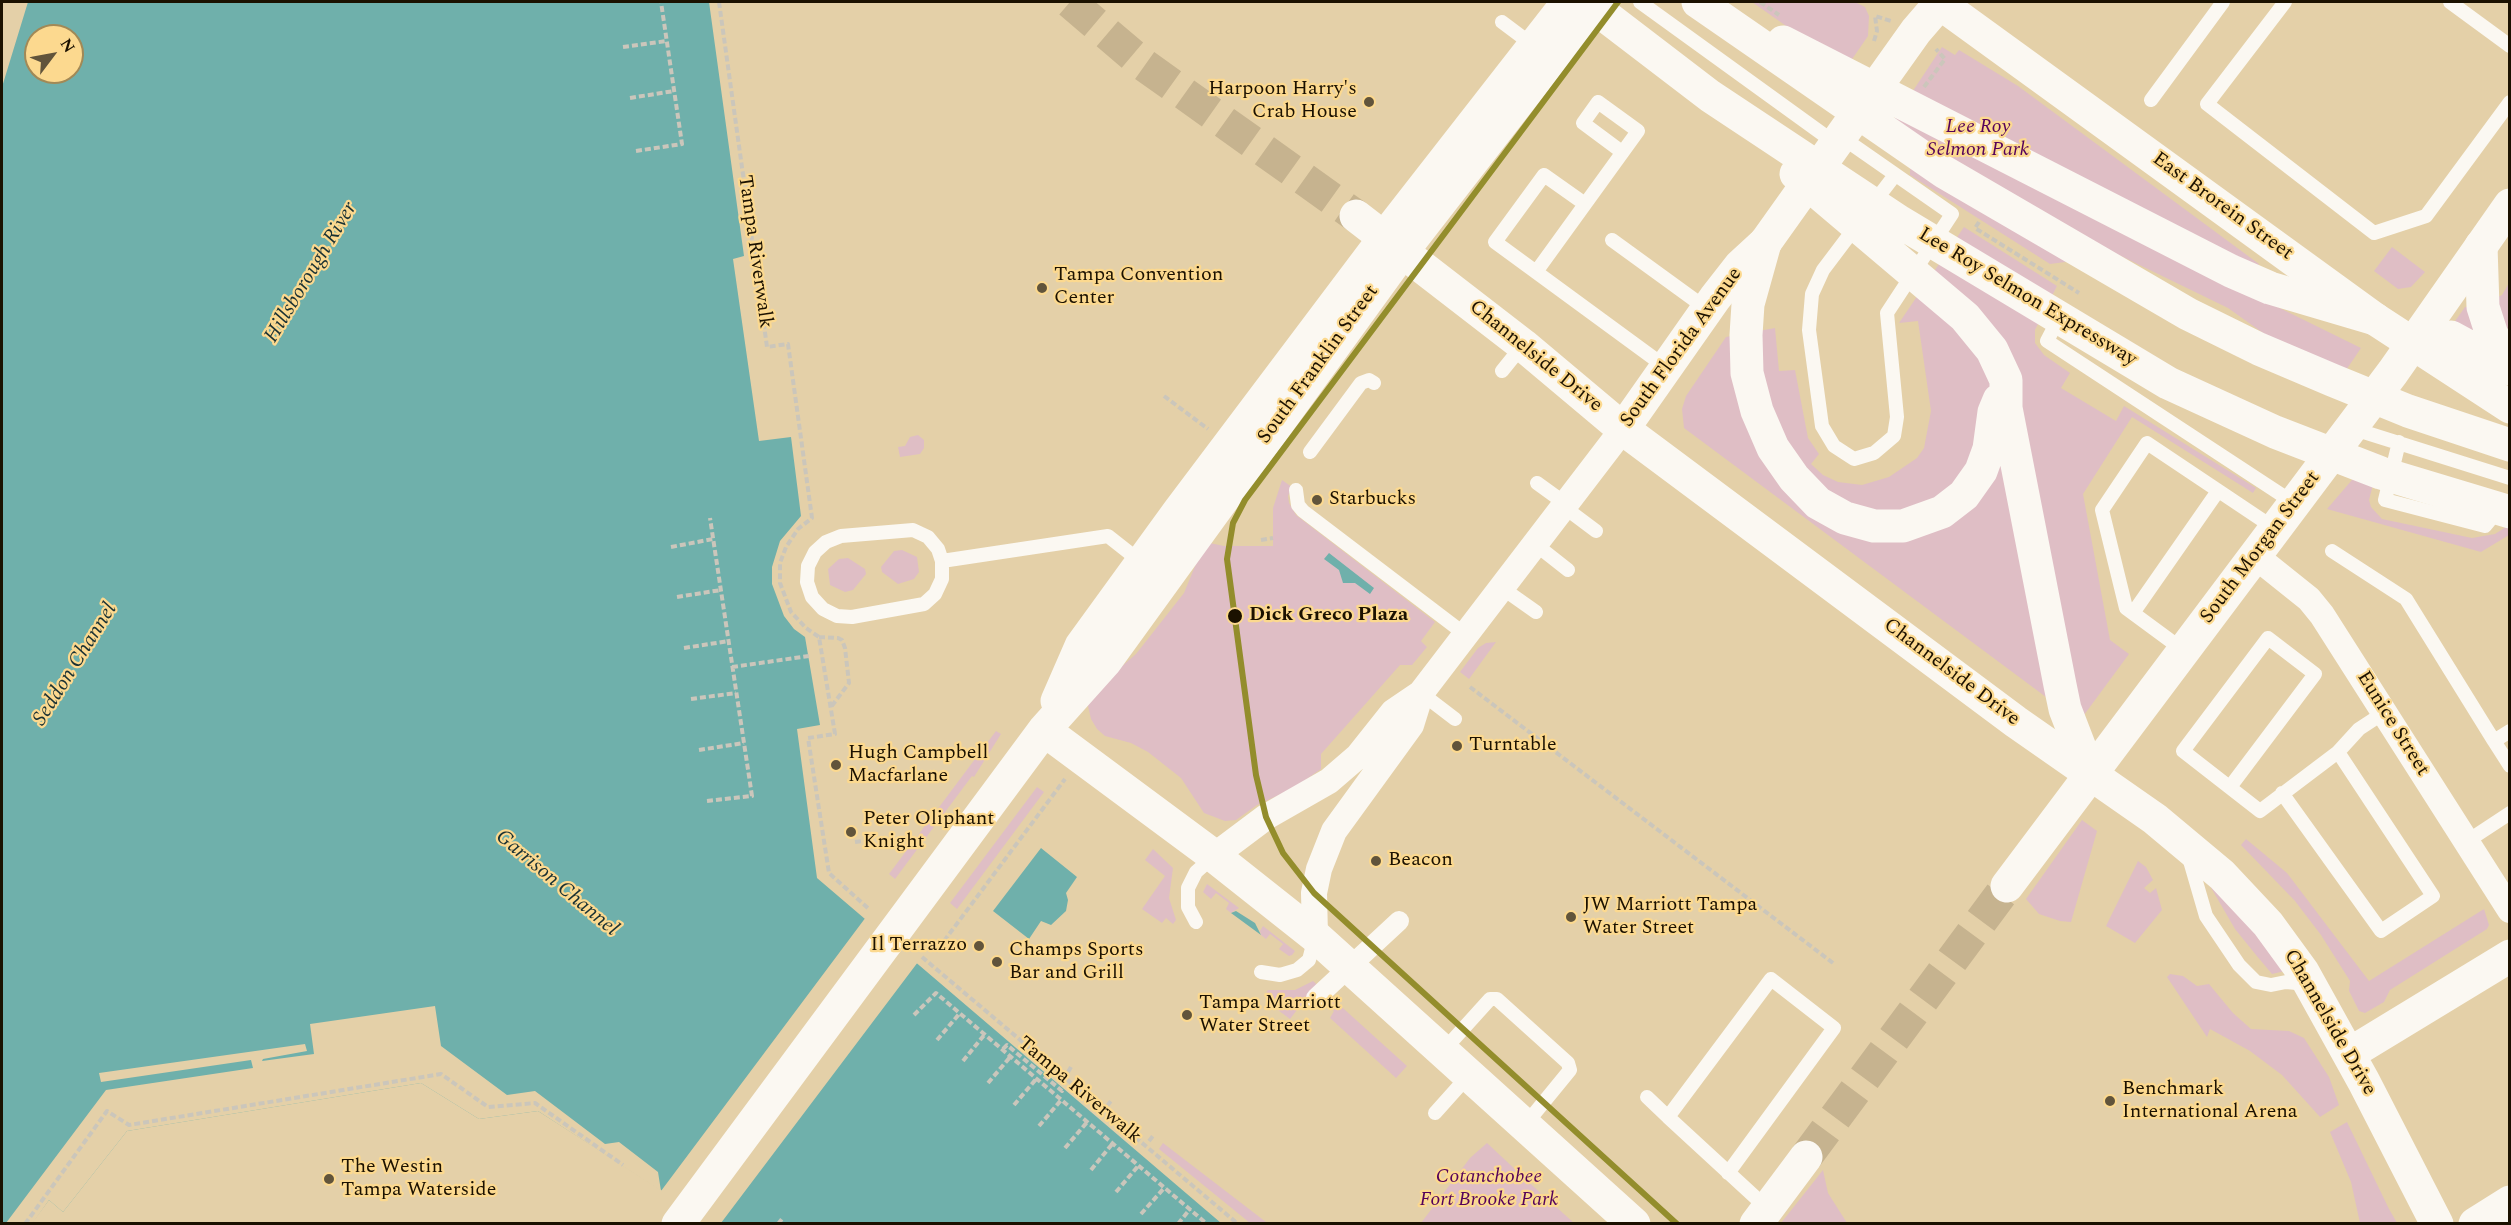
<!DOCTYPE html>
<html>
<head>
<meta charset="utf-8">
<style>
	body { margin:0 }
	#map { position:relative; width:2511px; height:1225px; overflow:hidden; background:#e4d0a8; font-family:Spectral,serif }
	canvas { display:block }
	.frame { position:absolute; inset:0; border:3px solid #1b1100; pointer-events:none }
	.north { position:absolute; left:24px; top:24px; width:60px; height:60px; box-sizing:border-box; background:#fcd98f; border:2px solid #a28956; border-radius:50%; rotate:58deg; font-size:16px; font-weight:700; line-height:24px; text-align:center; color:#1b1100 }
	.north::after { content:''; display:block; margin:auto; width:21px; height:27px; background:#61543b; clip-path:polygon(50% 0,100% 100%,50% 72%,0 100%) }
</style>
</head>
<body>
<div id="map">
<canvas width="2511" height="1225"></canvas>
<div class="frame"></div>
<div class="north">N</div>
</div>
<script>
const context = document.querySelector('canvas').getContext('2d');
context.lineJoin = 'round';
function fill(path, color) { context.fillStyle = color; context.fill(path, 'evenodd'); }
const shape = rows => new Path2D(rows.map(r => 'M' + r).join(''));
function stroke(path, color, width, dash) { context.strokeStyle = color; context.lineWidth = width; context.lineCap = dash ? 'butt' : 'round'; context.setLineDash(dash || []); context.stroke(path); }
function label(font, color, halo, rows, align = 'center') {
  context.font = font + ' Spectral,serif'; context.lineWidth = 4.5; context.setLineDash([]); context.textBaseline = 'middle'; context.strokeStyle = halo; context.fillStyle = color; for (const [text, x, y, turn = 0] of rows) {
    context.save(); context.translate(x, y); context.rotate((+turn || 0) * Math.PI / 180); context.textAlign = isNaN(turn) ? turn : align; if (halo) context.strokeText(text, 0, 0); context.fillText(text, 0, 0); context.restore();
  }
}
fill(shape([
	[1752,2,1855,2,1865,7,1869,16,1868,36,1846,68],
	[1942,47,1955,55,1959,50,2018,86,2259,264,2243,290,2361,348,2336,385,2228,308,2119,255,2050,264,1910,175,1911,142,1889,127],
	[1964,227,2057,286,2035,330,2035,343,2044,355,2070,373,2061,388,2116,421,2124,406,2256,488,2253,493,2132,417,2083,494,2110,640,2129,654,2084,715,2050,700,1684,428,1682,409,1686,396,1726,337,1775,328,1779,371,1795,370,1808,438,1819,454,1811,464,1823,475,1838,482,1862,485,1889,477,1917,458,1924,448,1931,411,1918,321,1899,323],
	[2392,247,2425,272,2411,287,2398,289,2374,271],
	[2509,283,2509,343,2496,298,2502,295],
	[2465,307,2468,307,2482,338,2453,324],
	[918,435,924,440,924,448,920,454,900,457,898,447,905,446,910,437],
	[2376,452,2379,462,2369,500,2371,507,2382,519,2472,538,2495,534,2509,525,2509,535,2481,552,2327,509],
	[1282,480,1292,487,1288,496,1289,503,1296,515,1435,622,1421,641,1427,647,1412,665,1400,665,1321,754,1321,769,1294,788,1257,805,1236,820,1225,821,1204,813,1181,778,1148,752,1131,743,1105,736,1097,729,1091,719,1088,706,1091,693,1136,654,1184,593,1205,542,1224,546,1273,546,1273,508],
	[902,550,917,557,919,572,914,579,898,584,882,572,881,567,894,551],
	[848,558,865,569,866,574,853,590,845,592,830,585,828,569,839,559],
	[1496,642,1469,679,1460,672,1478,648,1486,643],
	[996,731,1001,734,974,777,972,776,895,879,889,874],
	[1037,787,1044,792,957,909,950,903],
	[2082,820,2097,831,2071,922,2060,921,2039,914,2026,899],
	[2246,839,2287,873,2369,981,2484,909,2489,925,2487,929,2390,990,2384,1002,2365,1013,2359,1011,2349,991,2350,981,2321,935,2295,901,2241,845],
	[1153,849,1173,868,1169,898,1176,920,1173,924,1166,918,1162,923,1142,909,1165,876,1145,860],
	[2138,861,2146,867,2153,880,2144,888,2150,893,2156,888,2162,910,2135,943,2106,926],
	[2206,879,2240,911,2285,971,2272,974,2256,955,2235,929],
	[1207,884,1239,908,1231,913,1226,909,1229,903,1216,893,1211,899,1203,892],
	[1263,926,1295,951,1292,955,1289,956,1279,949,1283,944,1270,934,1266,939,1261,935,1260,931],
	[2170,974,2183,976,2197,986,2209,984,2233,1013,2251,1029,2289,1031,2304,1038,2329,1077,2339,1105,2320,1117,2282,1075,2250,1051,2210,1029,2207,1037,2167,977],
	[1313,981,1407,1066,1396,1078,1330,1018,1334,1011,1310,993,1290,1019,1271,1005,1275,1000,1266,993,1268,990,1295,990],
	[2347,1122,2389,1209,2397,1223,2360,1223,2351,1182,2330,1132],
	[1163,1143,1266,1222,1265,1223,1250,1223,1159,1149],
	[1487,1143,1534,1187,1574,1223,1421,1223,1470,1158],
	[1823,1170,1828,1193,1847,1223,1781,1223]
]), '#dfbec5');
fill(shape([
	[28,2,709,2,744,256,733,259,759,441,791,437,801,516,780,541,772,567,772,584,784,616,794,629,805,637,820,725,797,729,817,878,1221,1223,699,1223,664,1192,538,1111,479,1119,421,1083,127,1131,63,1212,49,1200,32,1223,2,1224,2,87],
	[36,36,72,36,72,72,36,72],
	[1329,553,1374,588,1370,594,1355,583,1343,583,1339,570,1324,559],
	[1041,848,1077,877,1066,893,1068,900,1066,911,1051,925,1041,921,1029,939,993,911],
	[1236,911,1255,923,1261,935,1231,913]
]), '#6fb0ab');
fill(shape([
	[866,917,918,962,721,1223,694,1224,661,1191,538,1111,479,1119,421,1083,127,1131,63,1212,49,1200,32,1224,6,1223,106,1090,253,1068,251,1060,101,1082,99,1073,305,1044,307,1051,263,1059,262,1061,314,1054,310,1024,435,1006,441,1046,507,1095,535,1091,605,1144,619,1142,658,1172,661,1191]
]), '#e4d0a8');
stroke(shape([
	[1806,1157,2007,886]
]), '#c6b38f', 33, [33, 16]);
stroke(shape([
	[1070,2,1144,65,1356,216]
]), '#c6b38f', 33, [33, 16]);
stroke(shape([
	[719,2,767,347,788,344,812,518,798,529,786,547,780,563,780,583,791,612,806,628,819,637,835,734,808,738,829,873,870,910],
	[1760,2,1779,15],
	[1874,41,1877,31,1875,16,1891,21],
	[623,47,667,41],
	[1924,87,1945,59,1936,49],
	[630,98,674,91],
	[636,151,682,144,661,2],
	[1979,222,1975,228,2079,293],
	[1164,396,1208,429],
	[1261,540,1273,538],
	[671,547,713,539],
	[677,597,721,590],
	[819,637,838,638,842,640,845,648,849,683,831,707],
	[684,648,729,641],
	[732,667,809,656],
	[1470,687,1833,963],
	[691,699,736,693],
	[699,750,744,743],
	[707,801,752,796,710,518],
	[855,842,869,840],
	[944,941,1065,779],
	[922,957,1238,1224],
	[914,1015,936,993,1207,1224],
	[937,1040,960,1013],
	[1003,1049,1007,1045,1062,1091,1063,1089],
	[963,1061,985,1034],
	[1068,1072,1071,1067],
	[988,1083,1011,1056],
	[1014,1105,1037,1078],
	[1107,1106,1111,1101],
	[1039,1126,1062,1099],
	[1149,1141,1153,1136],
	[1065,1148,1088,1121],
	[1091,1170,1113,1143],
	[1116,1192,1139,1165],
	[1141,1214,1165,1187],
	[25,1224,107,1111,129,1125,441,1074,488,1107,535,1103,623,1165],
	[778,1224,782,1219],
	[1178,1224,1190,1209]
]), '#cbc6bb', 4, [6, 3]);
stroke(shape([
	[1640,2,1835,143],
	[2285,2,2207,104,2374,233,2426,216,2510,102],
	[2450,2,2510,46],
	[1502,22,1534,46],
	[2151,100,2223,2],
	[1840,136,1952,214,1887,313,1897,417,1894,436,1874,453,1854,459,1834,446,1822,426,1809,330,1812,294,1823,270,1857,225],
	[1622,152,1583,123,1598,102,1638,131,1536,272,1667,368],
	[1872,205,1895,175],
	[1612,240,1707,309],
	[1536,272,1495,242,1544,175,1585,204],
	[2059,318,2047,341,2294,503],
	[1502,371,1523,345],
	[2351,428,2510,478],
	[2399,442,2385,500,2485,526,2500,508],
	[1310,452,1361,383,1369,380,1374,383],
	[1537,483,1566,504],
	[1296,490,1298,505,1303,511,1466,635],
	[1564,507,1596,531],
	[1535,544,1568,570],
	[2332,551,2406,599,2494,741],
	[942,561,942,579,935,594,924,604,852,617,837,616,823,609,812,597,807,582,808,566,815,552,826,542,841,536,913,530,928,537,938,549,942,561,1108,536,1141,562],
	[1502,588,1536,612],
	[2133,613,2218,491],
	[2183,650,2126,608,2102,510,2147,443,2274,528],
	[1421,693,1455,719],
	[2510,731,2494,741,2510,766],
	[2230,787,2315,674,2268,638,2183,751,2260,811,2338,752,2359,729,2385,712],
	[2282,793,2381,931,2433,896,2338,752],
	[2466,842,2510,813],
	[2188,854,2206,916,2239,965,2256,982,2271,985,2286,982,2307,984],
	[1196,922,1188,907,1188,888,1196,872,1214,856],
	[1261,972,1280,975,1297,970,1309,960,1315,937],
	[1443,1051,1490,999,1497,999,1568,1063,1570,1070,1525,1125],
	[1647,1097,1668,1117],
	[1435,1113,1469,1075],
	[1728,1173,1834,1028,1771,979,1668,1117,1768,1209]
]), '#fbf8f2', 14);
stroke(shape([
	[1316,998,1399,921]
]), '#fbf8f2', 20);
stroke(shape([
	[2254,555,2309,599,2322,615,2510,910],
	[1214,856,1266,817,1329,781,1358,756,1393,712,1421,693,1623,429],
	[1315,936,1314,893,1319,869,1334,831,1411,725,1421,693]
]), '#fbf8f2', 26);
stroke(shape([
	[1057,701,1081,646,1179,511,1383,240],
	[1044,730,1214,856,1315,936,1634,1224],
	[2007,886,2393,372,2510,205],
	[678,1224,1044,730,1105,662,1402,252,1596,2],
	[1756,1224,1806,1157],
	[2475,1224,2510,1202]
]), '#fbf8f2', 33);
stroke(shape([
	[1938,2,2375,319,2510,407],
	[1356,216,1523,345,1623,429,2016,722,2155,819,2222,875,2268,924,2303,972,2364,1082,2437,1224],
	[1384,238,1568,2],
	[1623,429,1715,298,1740,266,1765,243],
	[2349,1054,2510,956]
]), '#fbf8f2', 33);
stroke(shape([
	[1765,243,1916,31,1941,2]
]), '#fbf8f2', 33);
stroke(shape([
	[1587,2,1710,96,1900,222,2168,383,2275,432,2381,473,2510,512],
	[1698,2,1944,172,2188,314,2259,349,2332,380,2408,411,2510,445],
	[1783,42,2231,271,2270,288,2375,319],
	[1796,174,1965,317,1992,350,2006,380,2006,408,2060,685,2065,709,2090,774],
	[1765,243,1748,304,1746,335,1747,373,1757,411,1773,448,1794,478,1818,503,1845,518,1874,526,1903,526,1942,512,1964,495,1981,471,1989,449,1994,412,1999,400],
	[2481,246,2483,307,2492,335,2510,363],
	[2414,343,2451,337,2510,369]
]), '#fbf8f2', 33);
stroke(shape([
	[1618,2,1245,500,1233,523,1227,559,1256,775,1266,817,1283,853,1314,893,1677,1224]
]), '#938d2c', 6);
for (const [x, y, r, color] of [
	[1369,102,6,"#61543b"],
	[1042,288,6,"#61543b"],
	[1317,500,6,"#61543b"],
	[1235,616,8,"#1b1100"],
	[1457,746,6,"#61543b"],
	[836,765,6,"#61543b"],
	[851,832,6,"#61543b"],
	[1376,861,6,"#61543b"],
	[1571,917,6,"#61543b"],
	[979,946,6,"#61543b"],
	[997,962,6,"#61543b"],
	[1187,1015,6,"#61543b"],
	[2110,1101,6,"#61543b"],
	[329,1179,6,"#61543b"]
]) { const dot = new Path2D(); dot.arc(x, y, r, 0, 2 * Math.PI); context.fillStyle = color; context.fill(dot); stroke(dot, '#fcd98f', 2); }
label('20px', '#1b1100', '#fcd98f', [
	["Harpoon Harry's",1357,90,"right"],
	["Crab House",1357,113,"right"],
	["Tampa Convention",1054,276],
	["Center",1054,299],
	["Starbucks",1329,500],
	["Turntable",1469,746],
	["Hugh Campbell",848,754],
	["Macfarlane",848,777],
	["Peter Oliphant",863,820],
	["Knight",863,843],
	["Beacon",1388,861],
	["JW Marriott Tampa",1583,906],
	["Water Street",1583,929],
	["Il Terrazzo",967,946,"right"],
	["Champs Sports",1009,951],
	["Bar and Grill",1009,974],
	["Tampa Marriott",1199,1004],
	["Water Street",1199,1027],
	["Benchmark",2122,1090],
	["International Arena",2122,1113],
	["The Westin",341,1168],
	["Tampa Waterside",341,1191]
], 'left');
label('italic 20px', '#54025a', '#fcd98f', [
	["Lee Roy",1978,128],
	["Selmon Park",1978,151],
	["Cotanchobee",1489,1178],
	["Fort Brooke Park",1489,1201]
]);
label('20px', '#1b1100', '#fcd98f', [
	["East Brorein Street",2222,207,36],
	["Tampa Riverwalk",754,252,82],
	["Lee Roy Selmon Expressway",2027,298,31],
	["South Florida Avenue",1682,348,-54],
	["Channelside Drive",1535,357,39],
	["South Franklin Street",1319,365,-54],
	["South Morgan Street",2261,548,-53],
	["Channelside Drive",1951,673,37],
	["Eunice Street",2392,724,58],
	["Channelside Drive",2329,1023,60],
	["Tampa Riverwalk",1079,1091,40]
]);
label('bold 20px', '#1b1100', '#fcd98f', [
	["Dick Greco Plaza",1249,616]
], 'left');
label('italic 21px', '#1a3133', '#fcd98f', [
	["Hillsborough River",312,273,-59],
	["Seddon Channel",76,665,-58],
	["Garrison Channel",556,884,40]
]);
</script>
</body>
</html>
